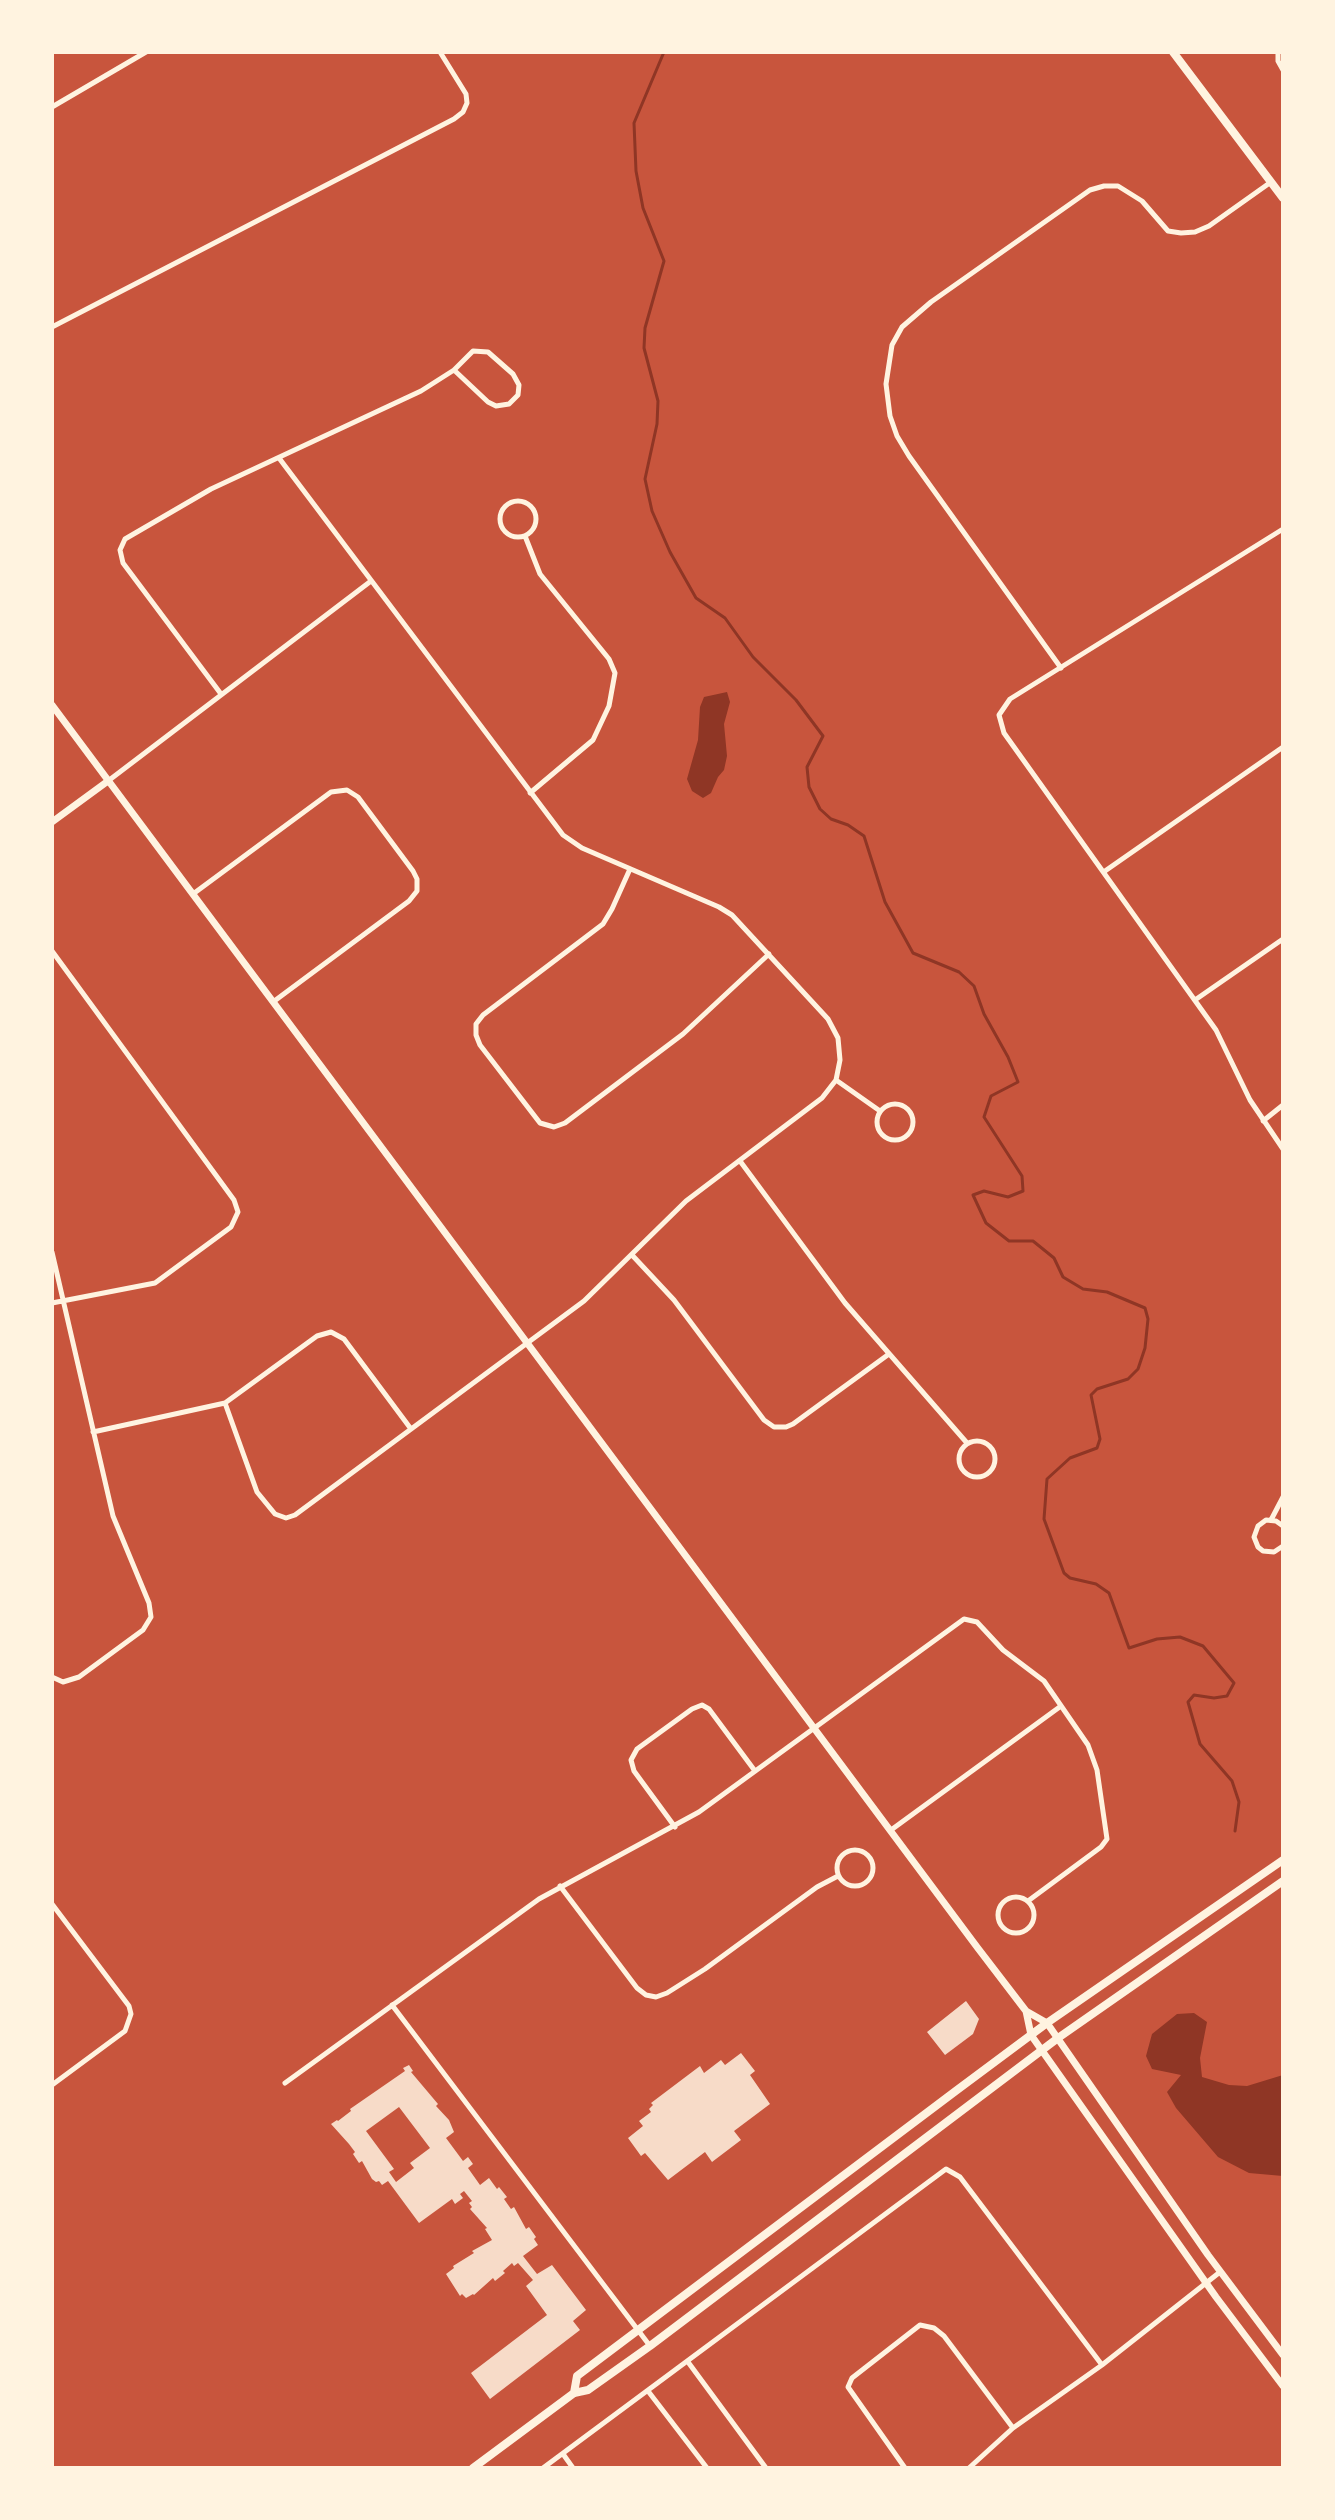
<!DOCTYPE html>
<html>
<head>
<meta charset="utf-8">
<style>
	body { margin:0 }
	#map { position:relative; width:1335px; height:2520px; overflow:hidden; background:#c8553d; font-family:"Asap Condensed",sans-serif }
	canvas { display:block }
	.frame { position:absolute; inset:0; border:54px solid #fff3e0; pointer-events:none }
</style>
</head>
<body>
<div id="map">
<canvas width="1335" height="2520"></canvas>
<div class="frame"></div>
</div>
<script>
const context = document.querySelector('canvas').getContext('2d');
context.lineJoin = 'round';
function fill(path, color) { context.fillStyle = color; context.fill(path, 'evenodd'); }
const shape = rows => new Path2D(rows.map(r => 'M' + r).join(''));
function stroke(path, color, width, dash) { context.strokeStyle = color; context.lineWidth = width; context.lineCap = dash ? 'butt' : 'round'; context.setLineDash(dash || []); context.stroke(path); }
fill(shape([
	[727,692,730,702,724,724,727,756,724,770,718,777,711,793,703,798,692,791,687,779,698,740,700,707,704,697],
	[1194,2013,1207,2022,1200,2058,1202,2077,1229,2085,1247,2086,1283,2075,1283,2176,1249,2173,1218,2157,1176,2108,1167,2092,1181,2075,1152,2069,1146,2056,1152,2034,1177,2014]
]), '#8f3625');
stroke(shape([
	[664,52,634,123,636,171,643,208,664,261,645,328,644,348,658,401,657,424,645,479,652,511,670,552,696,598,725,618,753,657,796,700,823,736,807,767,809,787,820,809,831,819,848,825,864,836,885,902,913,953,959,972,974,986,984,1014,1008,1057,1018,1082,991,1096,984,1117,1022,1176,1023,1191,1008,1197,984,1191,973,1195,986,1223,1009,1241,1033,1241,1054,1258,1063,1277,1083,1289,1107,1292,1145,1308,1148,1319,1145,1348,1138,1369,1128,1379,1097,1389,1091,1395,1100,1439,1097,1448,1070,1458,1047,1479,1044,1519,1064,1573,1070,1578,1096,1584,1109,1593,1129,1648,1157,1639,1180,1637,1203,1646,1234,1683,1227,1696,1214,1698,1194,1695,1188,1702,1200,1744,1232,1781,1239,1802,1235,1831]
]), '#8f3625', 3);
fill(shape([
	[966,2001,979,2019,973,2034,945,2055,927,2032],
	[741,2053,755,2071,750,2075,770,2104,734,2131,741,2140,712,2162,705,2152,668,2180,645,2153,641,2156,628,2138,643,2126,639,2121,651,2112,649,2109,653,2105,651,2103,700,2066,704,2073,721,2060,725,2065],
	[409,2065,413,2071,411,2072,438,2104,436,2106,449,2120,454,2132,446,2138,463,2161,468,2157,473,2164,468,2168,480,2185,489,2178,497,2189,499,2187,507,2197,504,2199,511,2209,514,2207,526,2229,529,2227,536,2237,534,2239,538,2245,523,2256,537,2274,552,2265,586,2310,573,2321,580,2330,490,2399,471,2373,547,2315,526,2286,533,2280,518,2263,514,2266,512,2263,503,2271,505,2273,495,2281,493,2278,474,2295,473,2294,466,2298,462,2294,460,2296,446,2274,454,2268,453,2266,474,2253,472,2251,492,2240,485,2229,487,2228,470,2209,472,2207,469,2203,472,2201,464,2191,460,2194,463,2198,455,2204,452,2199,419,2223,388,2181,382,2185,379,2181,376,2182,372,2179,362,2161,359,2163,353,2154,355,2152,349,2144,331,2124,337,2120,338,2121,351,2111,350,2109,405,2071,403,2068],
	[399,2107,430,2148,410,2163,414,2168,396,2182,389,2172,394,2169,366,2131]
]), '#f7dbc8');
stroke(shape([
	[1278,52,1278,61,1283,70],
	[52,107,146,52],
	[52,327,454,119,463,112,467,103,466,94,440,52],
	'500 519a18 18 0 1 1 36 0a18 18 0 1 1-36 0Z',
	[1283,529,1010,699,999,715,1004,733,1216,1030,1250,1100,1283,1149],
	[525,536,540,574,609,659,615,673,609,706,593,740,530,793],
	[1061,668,909,456,897,436,890,416,886,384,892,345,902,327,931,302,1090,190,1104,186,1118,186,1142,201,1168,231,1181,233,1195,232,1209,226,1271,182],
	[221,694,123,563,120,550,125,539,211,489,421,391,454,370,473,351,488,352,513,374,519,385,518,395,509,404,496,406,488,402,454,370],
	[108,781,371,581],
	[630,869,612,909,603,924,483,1015,476,1024,476,1035,480,1045,540,1123,554,1127,565,1123,683,1034,769,954],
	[1105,871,1283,747],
	[193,894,331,792,347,790,358,797,413,871,417,879,417,891,409,901,273,1002],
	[52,951,234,1200,238,1212,231,1227,155,1283,52,1303],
	[1195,1000,1283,939],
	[836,1080,880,1111],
	'877 1122a18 18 0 1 1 36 0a18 18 0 1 1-36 0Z',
	[1263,1121,1283,1105],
	[740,1161,845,1303,967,1443],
	[52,1252,113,1516,149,1603,151,1617,143,1630,79,1677,63,1682,52,1677],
	[632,1255,674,1300,764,1420,774,1427,786,1427,793,1424,889,1354],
	[225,1403,257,1492,275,1514,286,1518,295,1515,584,1301,686,1201,822,1098,836,1080,840,1060,838,1038,828,1019,732,915,719,907,582,848,563,835,279,458],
	[93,1432,225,1403,317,1336,331,1332,344,1339,411,1429],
	'959 1459a18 18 0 1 1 36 0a18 18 0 1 1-36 0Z',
	[1271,1520,1283,1497],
	[1283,1526,1276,1521,1266,1520,1258,1526,1254,1537,1258,1547,1263,1551,1274,1552,1283,1546],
	[675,1827,634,1771,631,1760,637,1749,692,1709,702,1705,709,1709,755,1771],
	[891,1830,1061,1706],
	'837 1868a18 18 0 1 1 36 0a18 18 0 1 1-36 0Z',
	[560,1886,637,1988,646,1995,656,1997,667,1993,705,1969,817,1887,838,1876],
	'998 1915a18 18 0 1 1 36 0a18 18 0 1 1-36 0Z',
	[52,1904,129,2006,131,2014,125,2031,52,2085],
	[392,2005,650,2346],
	[285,2083,539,1899,699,1812,964,1619,977,1622,1003,1650,1044,1681,1088,1745,1097,1770,1107,1839,1101,1847,1028,1901],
	[688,2362,766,2468],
	[648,2391,707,2468],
	[563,2454,573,2468],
	[543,2468,946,2169,960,2177,1102,2365],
	[905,2468,848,2387,852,2378,920,2325,934,2328,944,2336,1013,2428],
	[969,2468,1013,2428,1102,2365,1220,2272]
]), '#fff3e0', 5);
stroke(shape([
	[52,705,977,1947,1026,2011,1047,2023,1208,2255,1283,2355],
	[52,822,108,781],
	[1026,2011,1031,2035,1216,2297,1283,2386]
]), '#fff3e0', 7);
stroke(shape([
	[1173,52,1283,198],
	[574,2393,577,2376,957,2090,1047,2023,1283,1860],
	[473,2468,574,2393,588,2390,650,2346,1058,2038,1283,1881]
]), '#fff3e0', 8);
</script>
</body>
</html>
